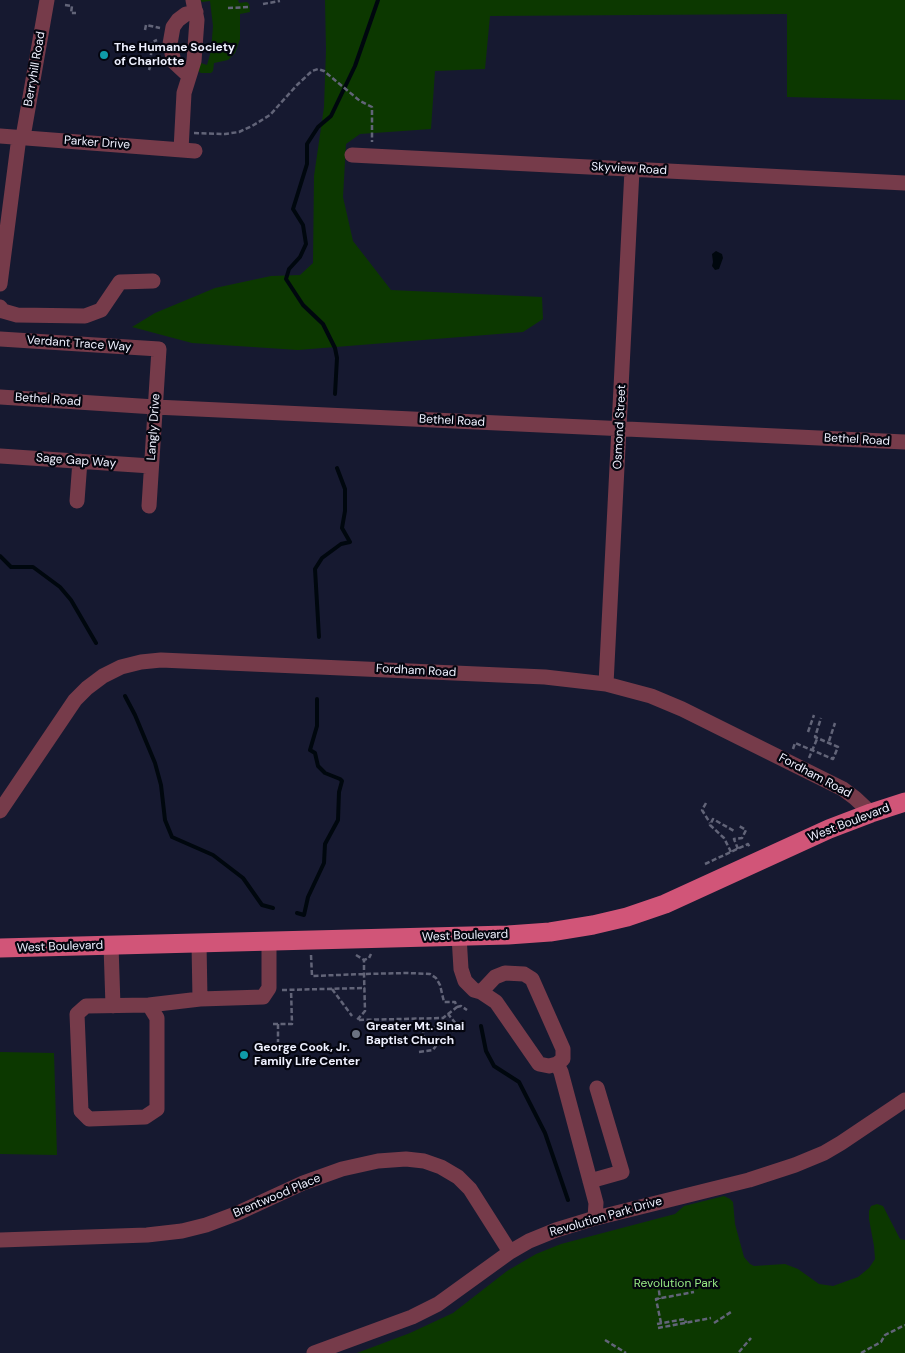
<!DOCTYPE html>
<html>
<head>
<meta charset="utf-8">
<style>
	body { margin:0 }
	canvas { display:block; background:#161930 }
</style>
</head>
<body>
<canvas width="905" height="1353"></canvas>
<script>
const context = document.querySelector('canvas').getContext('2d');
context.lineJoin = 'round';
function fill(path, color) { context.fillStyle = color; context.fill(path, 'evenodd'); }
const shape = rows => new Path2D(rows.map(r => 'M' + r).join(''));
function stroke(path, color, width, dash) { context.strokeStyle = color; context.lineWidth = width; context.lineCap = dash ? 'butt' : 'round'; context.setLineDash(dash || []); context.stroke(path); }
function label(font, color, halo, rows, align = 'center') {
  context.font = font + ' "DM Sans",sans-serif'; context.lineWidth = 4.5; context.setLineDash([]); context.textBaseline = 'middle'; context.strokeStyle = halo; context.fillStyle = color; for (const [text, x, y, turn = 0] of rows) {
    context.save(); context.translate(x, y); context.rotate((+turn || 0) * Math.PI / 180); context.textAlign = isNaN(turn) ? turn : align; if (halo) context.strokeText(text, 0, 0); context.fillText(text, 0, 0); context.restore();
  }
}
fill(shape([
	[200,0,238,0,239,3,247,2,249,4,250,12,240,14,240,39,235,53,228,60,214,63,213,71,211,73,201,73,198,71,201,63,207,65,211,51,213,26,210,1,202,2],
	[325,0,905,0,905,100,787,97,787,14,490,16,485,69,435,71,431,129,360,134,346,144,343,197,353,241,391,290,542,297,543,319,523,332,298,350,192,343,132,327,155,313,215,288,271,276,300,275,313,263,314,176,324,107,326,50],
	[0,1052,54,1053,57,1155,0,1154],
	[724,1196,730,1199,733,1202,735,1224,744,1257,750,1264,754,1266,785,1264,798,1269,819,1284,833,1286,858,1277,869,1268,875,1259,874,1246,869,1219,869,1211,871,1206,877,1204,883,1206,900,1239,905,1240,905,1353,357,1353,410,1333,453,1313,507,1271,536,1254,561,1244,675,1214,684,1206]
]), '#0c3800');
fill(shape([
	[716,251,722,254,723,258,719,269,715,270,712,266,713,262,712,254]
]), '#00070e');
stroke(shape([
	[335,394,337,358,335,348,323,324,303,305,286,279,289,269,300,257,306,244,303,225,293,209,307,164,307,144,318,127,331,116,355,66,378,0],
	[0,556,11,567,33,567,60,587,71,600,96,643],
	[319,637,315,569,322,558,341,544,350,542,342,528,345,511,345,489,337,468],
	[125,696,135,715,155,763,161,785,165,820,172,837,213,855,243,878,262,905,273,908],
	[297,913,304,915,308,897,324,863,325,844,338,820,339,792,342,781,340,779,325,773,318,766,315,753,310,750,317,726,317,699],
	[481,1026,486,1051,494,1066,519,1082,545,1133,568,1200]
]), '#00070e', 4);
stroke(shape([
	[263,4,280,1],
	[65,5,72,6,71,13,76,13],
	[228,8,250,7],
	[145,30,146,25,160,28],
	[149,70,150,67,152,42,157,40],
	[194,133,225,134,239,132,252,126,270,115,297,85,312,71,318,69,324,71,360,101,372,107,372,142],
	[808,732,814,715],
	[829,741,835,723],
	[793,749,795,743,833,759,838,747,815,737,821,718],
	[809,758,817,739],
	[706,803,702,810,710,823],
	[738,849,734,839,742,838,746,830,739,826],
	[731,852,724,838,710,825,713,819,734,831],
	[705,864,748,844,750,848],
	[311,955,312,976,364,974,408,973,430,974,436,978,440,985,444,1002,455,1002,457,1007,443,1018,357,1020,365,1011,364,974,364,960],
	[356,955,364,960,369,958,371,954],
	[332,989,352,1016],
	[282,990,365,988],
	[457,1007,461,1006,467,1010],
	[273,1024,292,1024,291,989],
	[278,1024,278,1042],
	[419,1052,433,1050,440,1040,437,1037,424,1041,423,1029,425,1027,439,1028,453,1031,456,1029,457,1025,448,1014],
	[658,1283,660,1299],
	[661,1323,656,1299,694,1292],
	[714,1323,731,1312],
	[657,1324,685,1319,686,1323],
	[658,1328,711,1318],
	[605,1340,626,1353],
	[739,1352,751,1338],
	[861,1353,881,1342,885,1335,905,1325]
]), '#626478', 2.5, [5, 2.5]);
stroke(shape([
	[189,76,174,62,170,44,173,27,178,20,186,14,196,12],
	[0,136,195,151],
	[23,137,47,0],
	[181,150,184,93,194,61,197,20,193,0],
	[352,155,905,183],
	[0,284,19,137],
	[0,307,3,311,17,315,85,316,101,310,120,282,153,281],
	[0,339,159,349,149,506],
	[0,397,155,407,905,442],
	[0,456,151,466],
	[77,501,80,461],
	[606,684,632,170],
	[0,811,75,700,87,688,103,676,121,667,141,662,161,660,545,677,606,684,651,696,682,709,843,789,855,798,871,813],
	[459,936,461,969,465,981,474,990,481,992,496,1002,539,1064,549,1066,557,1064,563,1059,563,1049,532,979,524,974,505,973,495,977,481,992],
	[199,943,200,999,263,997,269,988,269,941],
	[111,945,113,1006],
	[149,1005,157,1018,157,1109,145,1117,89,1119,81,1111,77,1014,86,1006,149,1005],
	[149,1005,200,999],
	[557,1064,561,1072,596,1203,595,1218],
	[590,1181,622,1172,597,1088],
	[0,1240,147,1235,182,1231,206,1225,238,1213,303,1183,342,1169,378,1161,406,1159,424,1161,441,1167,458,1177,470,1189,510,1252],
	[314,1353,412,1317,438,1304,510,1252,529,1241,556,1230,592,1219,749,1180,795,1165,824,1153,841,1143,905,1100]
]), '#763b4a', 15);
stroke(shape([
	[0,948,508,935,550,932,593,925,627,917,665,904,829,829,871,813,905,802]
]), '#d15578', 19);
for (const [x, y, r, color] of [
	[104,55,5,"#0f9aa8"],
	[356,1034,5,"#6b7280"],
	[244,1055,5,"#0f9aa8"]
]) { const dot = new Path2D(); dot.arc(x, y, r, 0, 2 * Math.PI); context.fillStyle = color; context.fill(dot); stroke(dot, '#04050f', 2); }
label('bold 12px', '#eef0fe', '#04050f', [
	["The Humane Society",114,48],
	["of Charlotte",114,62],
	["Greater Mt. Sinai",366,1027],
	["Baptist Church",366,1041],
	["George Cook, Jr.",254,1048],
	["Family Life Center",254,1062]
], 'left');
label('12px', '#eef0fe', '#04050f', [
	["Berryhill Road",35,69,-80],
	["Parker Drive",97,143,4],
	["Skyview Road",629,169,3],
	["Verdant Trace Way",79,344,4],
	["Bethel Road",48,400,4],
	["Bethel Road",452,421,3],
	["Langly Drive",154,427,-86],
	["Osmond Street",620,427,-87],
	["Bethel Road",857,440,3],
	["Sage Gap Way",76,461,4],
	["Fordham Road",416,671,3],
	["Fordham Road",815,776,28],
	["West Boulevard",849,823,-21],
	["West Boulevard",465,936,-2],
	["West Boulevard",60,947,-2],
	["Brentwood Place",277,1196,-23],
	["Revolution Park Drive",606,1217,-16]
]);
label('12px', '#98eb85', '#04050f', [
	["Revolution Park",676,1284]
]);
</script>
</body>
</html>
